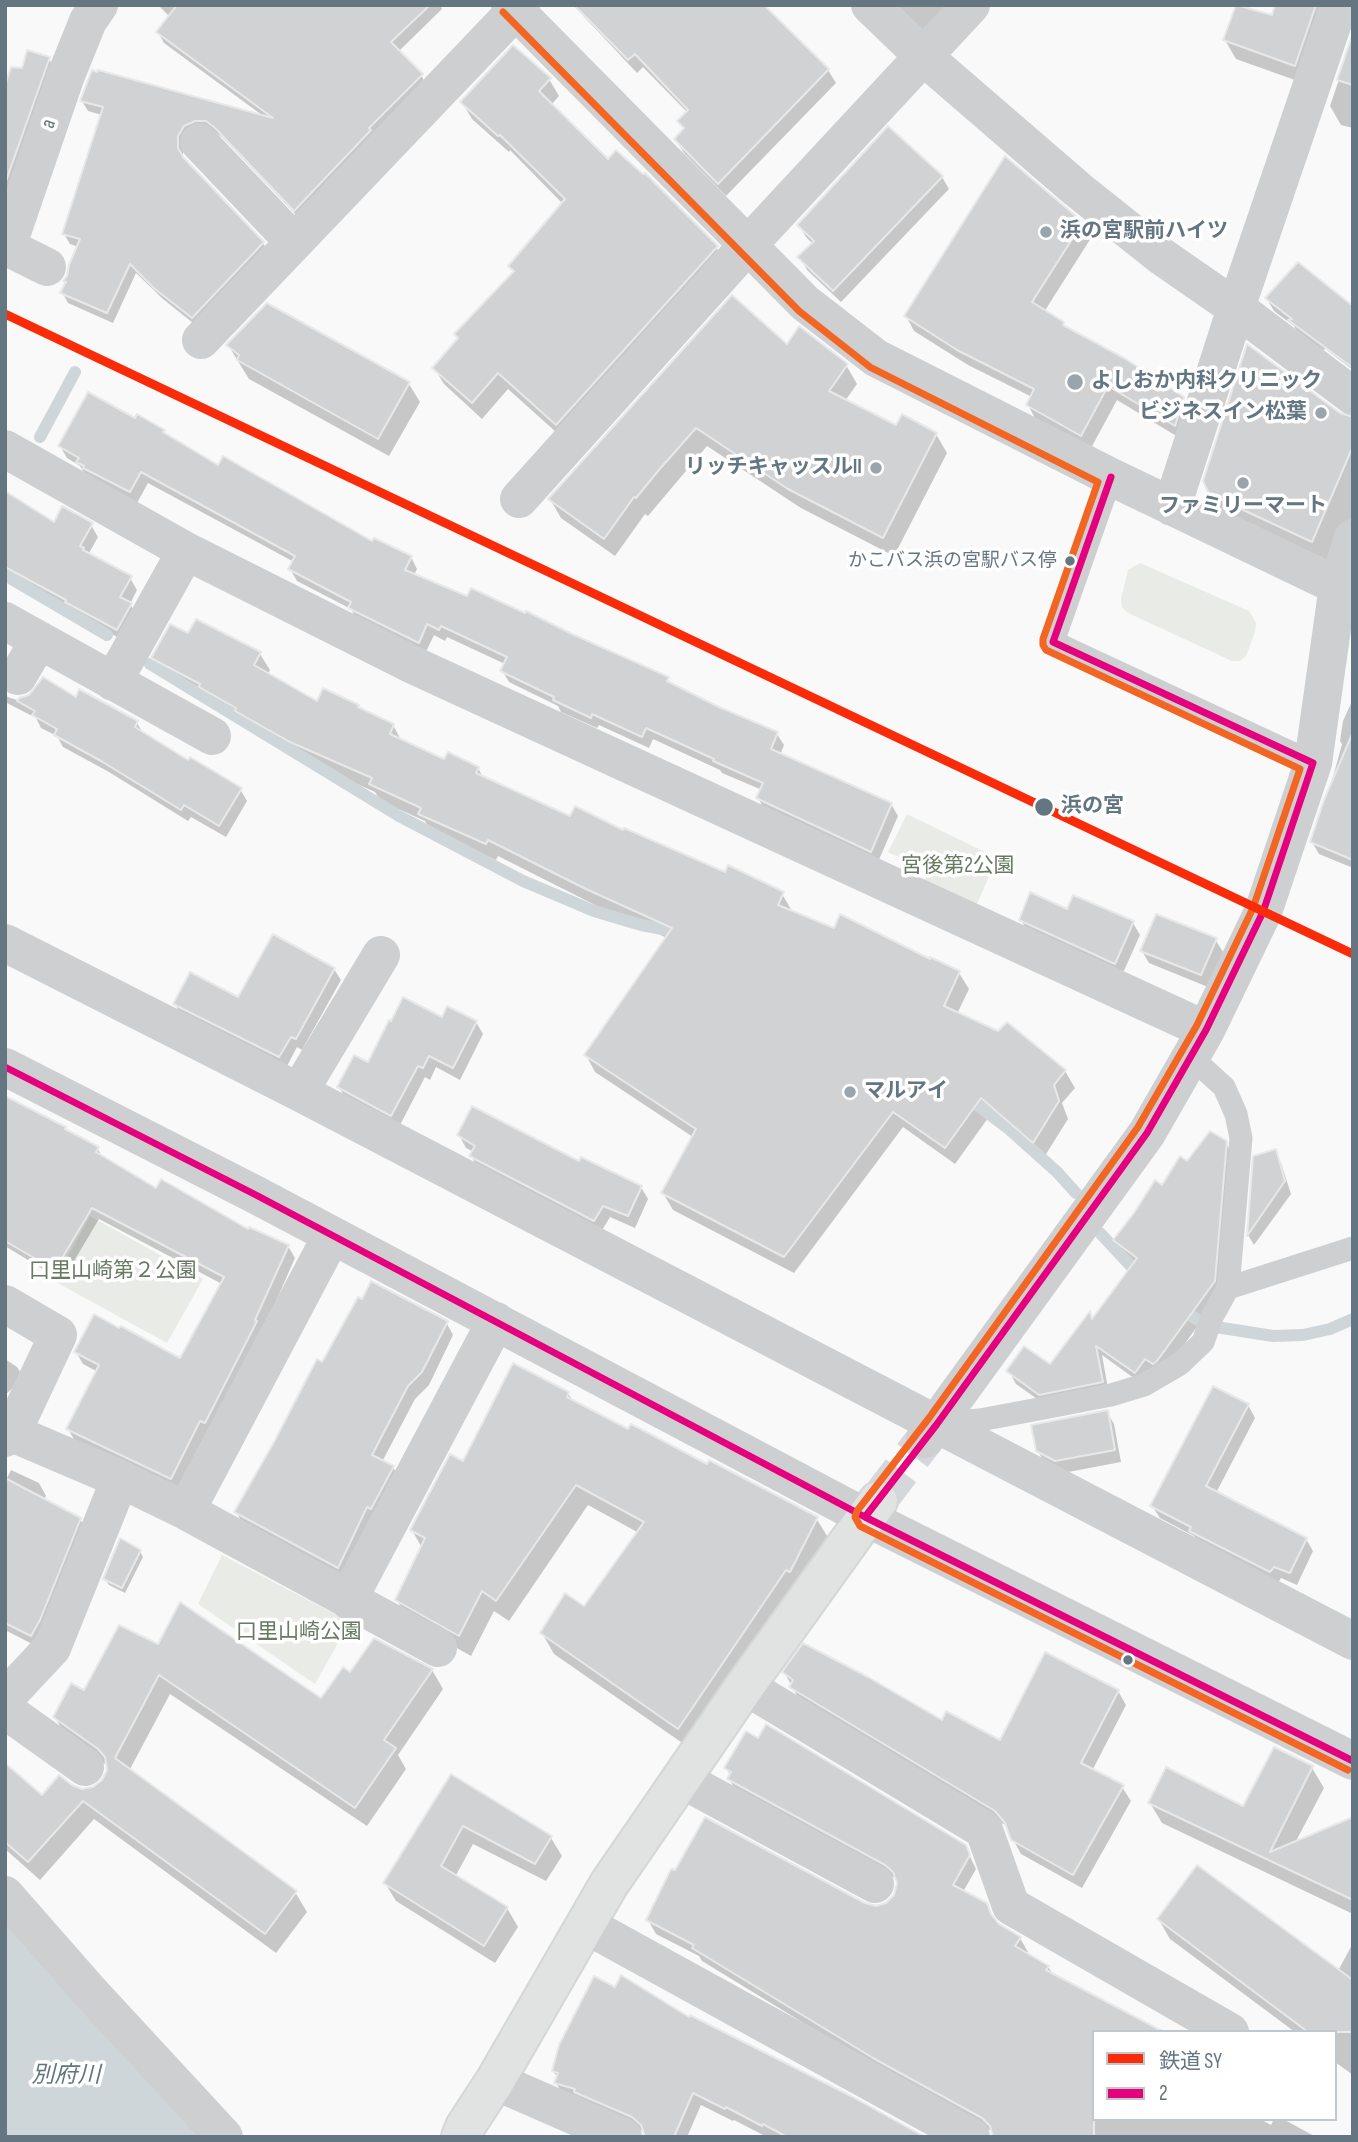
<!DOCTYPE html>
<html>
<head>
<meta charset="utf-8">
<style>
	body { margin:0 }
	#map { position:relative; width:1358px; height:2142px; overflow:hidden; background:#f9f9f9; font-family:"Sofia Sans Condensed","Noto Sans JP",sans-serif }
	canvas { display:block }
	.frame { position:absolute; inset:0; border:7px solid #657683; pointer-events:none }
	.legend { position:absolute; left:1092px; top:2030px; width:245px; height:91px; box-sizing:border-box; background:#fff; border:2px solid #c1c8cd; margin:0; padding:9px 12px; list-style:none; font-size:21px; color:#657683 }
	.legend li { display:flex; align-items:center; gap:14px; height:35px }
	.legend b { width:35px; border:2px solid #c1c8cd }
</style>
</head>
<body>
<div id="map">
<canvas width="1358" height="2142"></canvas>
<div class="frame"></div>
<ul class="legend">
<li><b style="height:9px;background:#fa2b08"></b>鉄道 SY</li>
<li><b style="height:9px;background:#e5007d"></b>2</li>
</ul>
</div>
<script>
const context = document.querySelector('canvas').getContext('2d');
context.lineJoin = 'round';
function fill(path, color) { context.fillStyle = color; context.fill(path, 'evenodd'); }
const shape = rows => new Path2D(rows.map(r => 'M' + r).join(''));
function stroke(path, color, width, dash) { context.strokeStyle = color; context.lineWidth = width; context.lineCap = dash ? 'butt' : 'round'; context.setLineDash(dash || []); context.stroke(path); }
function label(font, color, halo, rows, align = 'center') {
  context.font = font + ' "Sofia Sans Condensed","Noto Sans JP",sans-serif'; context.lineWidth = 7; context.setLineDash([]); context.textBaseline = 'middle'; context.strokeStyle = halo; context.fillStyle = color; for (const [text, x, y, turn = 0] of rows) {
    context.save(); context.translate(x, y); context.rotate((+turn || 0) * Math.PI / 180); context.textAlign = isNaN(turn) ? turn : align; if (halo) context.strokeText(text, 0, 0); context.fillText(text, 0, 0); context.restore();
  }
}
fill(shape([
	[1140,563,1249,611,1256,623,1255,632,1246,656,1240,661,1232,661,1128,613,1122,607,1121,599,1128,570],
	[907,814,997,858,977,904,924,881,928,870,888,852],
	[90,1216,203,1279,167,1343,54,1281],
	[222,1555,350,1622,315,1684,198,1604]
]), '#e8ebe6');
fill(shape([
	[5,1919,203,2137,5,2137]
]), '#ced6d9');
fill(shape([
	[158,5,440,5,442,9,398,52,421,75,427,86,301,220,222,137,213,131,183,148,183,159,263,243,269,254,198,327,163,299,136,273,113,323,68,303,62,292,79,247,70,244,64,234,102,115,88,111,82,101,266,118,164,43,158,32,170,17],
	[573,5,762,5,828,70,836,83,726,196,684,153,676,140,684,130,679,122,688,113,643,67,637,73],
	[897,5,961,5,931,38],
	[1277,5,1340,5,1306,84,1236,59,1225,40,1273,17],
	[1353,38,1353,128,1341,125,1330,106],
	[49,59,56,71,5,203,5,92,23,70],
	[549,79,559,96,551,105,608,161,716,247,726,264,566,441,508,389,482,419,444,384,434,368,514,273,510,266,563,204,510,150,509,152,472,119,462,102],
	[942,177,949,189,841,302,807,270,800,257,813,244,806,237,799,225],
	[1082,223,1091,238,1044,312,1063,323,1066,328,1183,398,1192,414,1183,440,1117,400,1090,450,1036,420,1028,405,1032,397,968,365,914,331,906,316],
	[1267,299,1353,353,1353,370,1328,351,1326,347,1323,351,1297,332,1294,326,1274,311],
	[228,345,409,384,420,402,389,456,249,379],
	[787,346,846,365,857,384,845,401,897,428,936,434,947,453,894,556,801,508,707,446,648,516,645,514,615,556,561,518,550,499],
	[1339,415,1353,419,1353,523,1331,573,1230,527,1210,493],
	[135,420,163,431,166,436,219,467,373,543,411,557,417,569,414,575,667,678,671,685,777,734,784,745,780,755,891,804,898,816,878,862,765,810,758,798,762,790,722,773,720,770,653,739,649,748,599,725,597,728,561,712,558,706,509,682,502,670,505,664,447,637,445,641,434,635,425,654,357,620,351,609,297,581,290,569,294,562,148,483,137,503,85,474,80,466,67,458,60,446],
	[5,493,55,524,91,525,98,537,88,555,130,578,137,590,130,604,138,617,124,641,5,573],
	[189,636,260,654,270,670,267,675,318,704,358,706,360,710,393,725,402,742,445,761,478,768,484,779,571,819,624,832,725,875,782,894,792,911,791,913,834,930,959,973,969,989,957,1014,1065,1071,1075,1088,1062,1103,1068,1119,1043,1159,991,1114,955,1164,903,1127,794,1273,673,1210,663,1193,693,1137,595,1072,586,1055,667,938,597,906,498,856,496,860,430,831,425,821,381,801,375,792,301,759,246,727,244,723,210,704,207,699,163,675,153,658],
	[5,696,17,700,29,697,76,699,137,723,144,735,188,762,240,789,247,801,226,837,191,817,188,821,109,772,63,747,57,736,41,728,36,718,5,702],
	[1353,699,1353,868,1319,854,1312,842,1335,770,1342,744,1340,741,1343,721],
	[1074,897,1133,923,1140,935,1122,975,1028,932,1021,920,1068,911],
	[1215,939,1223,952,1208,987,1149,963,1142,951],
	[334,969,341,980,302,1050,297,1047,286,1068,181,1015,175,1004,239,1000],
	[443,1019,476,1022,483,1034,460,1080,436,1067,430,1080,425,1077,399,1127,346,1099,339,1087,369,1065,392,1024],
	[5,1098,65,1128,67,1132,97,1148,103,1158,157,1191,249,1232,288,1246,295,1258,262,1333,178,1490,75,1441,68,1429,98,1372,83,1364,76,1352,181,1360,222,1284,99,1219,62,1281,5,1246],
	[459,1135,580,1164,641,1187,648,1199,635,1228,610,1217,601,1232,478,1168,471,1156,474,1152,466,1148],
	[1225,1142,1233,1154,1221,1293,1164,1373,1142,1384,1102,1355,1109,1394,1047,1406,1016,1384,1009,1371,1050,1367,1090,1314,1093,1320,1136,1263,1122,1252,1115,1240,1162,1187,1187,1163],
	[1275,1151,1281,1163,1291,1194,1254,1245,1248,1235,1255,1157],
	[446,1322,453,1335,429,1385,415,1399,382,1462,393,1467,400,1480,345,1580,243,1524,236,1512,323,1364],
	[5,1359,17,1367,24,1378,5,1395],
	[568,1393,574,1403,629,1431,816,1518,829,1539,691,1749,554,1654,542,1633,584,1608,639,1533,588,1505,509,1621,494,1611,471,1656,409,1621,397,1600,422,1548,412,1530,464,1463],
	[1248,1405,1255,1418,1216,1493,1306,1539,1313,1551,1297,1585,1281,1578,1277,1584,1198,1543,1194,1536,1160,1518,1152,1506],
	[1107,1412,1114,1424,1121,1462,1063,1473,1045,1463,1037,1450],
	[11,1470,39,1483,46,1496,44,1500,80,1519,87,1531,38,1647,5,1630,5,1482],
	[140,1551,143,1557,125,1593,109,1585,105,1579],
	[158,1647,322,1700,350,1675,432,1670,443,1689,398,1755,406,1769,367,1826,170,1694,129,1771,295,1892,307,1912,276,1953,94,1819,40,1880,5,1849,5,1765,42,1797,71,1786,82,1790,95,1788,105,1780,108,1766,66,1737,55,1717,85,1692],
	[784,1672,1001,1743,1118,1691,1126,1705,1092,1771,1122,1787,1131,1801,1082,1888,1021,1854,1005,1825,800,1701],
	[726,1768,965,1846,976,1869,963,1892,995,1922,1020,1938,1028,1952,1026,1954,1048,1967,1094,2032,1094,2119,1260,2119,1271,2125,1274,2119,1283,2119,1316,2137,994,2137,991,2131,882,2071,702,1961,699,1956,656,1934,648,1920,864,1905,876,1908,887,1904,895,1896,898,1881,895,1878,737,1792,729,1779,731,1776],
	[1312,1768,1324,1788,1295,1843,1353,1828,1353,1914,1162,1823,1150,1803,1244,1808],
	[452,1777,551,1838,562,1856,546,1881,473,1844,455,1877,507,1908,518,1927,495,1963,396,1901,385,1883],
	[1159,1920,1338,1971,1353,1943,1353,2075,1335,2062,1335,2032,1295,2032,1170,1939],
	[616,1989,690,2019,922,2137,767,2137,734,2120,733,2121,701,2105,687,2137,646,2137,647,2135,641,2130,564,2096,556,2083,558,2078,553,2071]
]), '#0003');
stroke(shape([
	[40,437,75,372],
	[5,575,107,635],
	[150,664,399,816,523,881,594,911,641,925,684,933],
	[964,1095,1009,1129,1057,1172,1076,1193],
	[1100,1233,1141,1277],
	[1177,1306,1198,1320,1216,1327,1273,1336,1303,1335,1330,1329,1353,1319]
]), '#ced6d9', 12);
const building = shape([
	[177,5,430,5,391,42,423,74,369,128,371,130,294,211,214,127,206,121,195,121,184,126,178,136,178,148,183,157,264,242,192,318,155,289,130,264,107,313,60,293,66,282,63,281,67,276,69,265,80,239,62,234,103,107,80,101,92,70,97,72,98,70,273,118,156,32,177,5],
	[574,5,764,5,829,69,718,184,674,139,684,128,677,121,688,110,635,54,628,60,574,5],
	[1236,5,1272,15,1275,5,1316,5,1295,66,1223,40,1236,5],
	[1353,33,1353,85,1337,80,1353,33],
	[513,45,551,78,539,91,608,159,616,150,643,174,645,173,718,246,556,425,498,373,472,403,432,368,458,338,454,334,514,271,508,266,565,199,500,135,498,136,460,102,513,45],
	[27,50,50,57,6,181,5,86,11,67,22,68,27,50],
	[888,126,943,176,833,291,797,257,814,241,797,225,888,126],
	[1005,156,1083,222,1032,302,1064,322,1063,325,1124,358,1184,397,1175,426,1108,386,1081,436,1026,405,1034,389,957,350,904,316,1005,156],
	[1298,262,1353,306,1353,368,1288,320,1292,319,1265,298,1298,262],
	[732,295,787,344,799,326,848,364,829,391,896,425,902,414,937,433,883,538,788,489,696,428,658,471,636,498,634,497,604,539,548,499,732,295],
	[267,303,410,382,378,439,237,360,239,355,226,345,267,303],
	[1247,344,1340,413,1353,417,1353,446,1312,542,1209,494,1203,481,1247,344],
	[88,392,135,418,137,414,165,430,163,432,218,465,223,456,372,541,374,538,412,556,405,570,467,596,471,588,525,613,526,611,572,634,669,677,667,681,719,707,778,732,771,749,892,803,871,852,756,798,763,783,713,761,714,759,646,728,642,737,592,714,591,718,553,700,554,697,500,671,507,657,441,626,439,630,427,624,419,643,348,608,351,602,288,569,295,556,141,472,130,492,83,468,84,466,76,462,79,458,58,446,88,392],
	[5,491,54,522,62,506,93,523,80,546,84,548,83,550,132,576,120,597,132,603,117,630,65,602,66,600,5,567,5,491],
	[196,619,261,652,254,665,317,701,323,688,359,705,358,707,394,724,390,734,444,759,448,752,479,767,476,773,570,816,575,806,623,830,624,828,725,872,728,865,784,892,778,905,834,928,840,914,930,959,930,957,960,971,944,1006,998,1031,1007,1022,1066,1070,1054,1085,1059,1101,1033,1143,981,1098,945,1148,893,1112,784,1257,661,1193,696,1129,584,1055,672,928,586,889,488,840,486,844,418,814,421,808,369,784,372,778,290,742,235,711,236,708,199,687,200,684,151,658,170,624,188,633,196,619],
	[43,677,76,697,79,689,138,721,135,727,188,760,190,757,242,788,219,826,184,805,181,810,101,761,54,735,57,729,32,715,35,711,17,701,19,698,29,695,43,677],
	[1353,732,1353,860,1310,842,1324,800,1353,732],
	[1030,892,1067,909,1073,895,1134,921,1115,964,1019,920,1030,892],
	[1156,914,1217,938,1201,975,1140,951,1156,914],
	[273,934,335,968,296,1039,291,1037,279,1057,173,1004,190,972,238,997,273,934],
	[403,997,442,1017,447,1006,477,1021,453,1068,429,1056,423,1068,418,1066,391,1116,337,1087,354,1055,368,1062,389,1020,391,1021,403,997],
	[5,1096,66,1127,65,1129,99,1147,96,1152,156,1188,161,1179,248,1229,249,1227,289,1245,255,1320,257,1321,205,1423,200,1421,171,1479,66,1429,99,1365,74,1352,94,1314,119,1328,121,1326,180,1358,224,1277,92,1208,55,1270,5,1241,5,1096],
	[472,1106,579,1161,581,1157,642,1186,628,1216,603,1206,594,1221,469,1156,475,1146,457,1135,472,1106],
	[1210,1131,1227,1141,1215,1281,1157,1361,1153,1364,1145,1359,1135,1373,1096,1346,1103,1382,1039,1395,1006,1371,1024,1346,1050,1364,1090,1311,1092,1319,1137,1258,1113,1240,1134,1213,1155,1180,1162,1185,1180,1156,1187,1161,1210,1131],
	[1276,1149,1285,1181,1247,1236,1253,1156,1276,1149],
	[371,1281,448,1321,422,1372,408,1386,372,1455,394,1466,371,1509,367,1507,338,1568,234,1512,273,1444,317,1359,322,1362,358,1297,362,1299,371,1281],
	[513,1363,569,1392,567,1397,628,1429,631,1424,707,1464,709,1460,818,1517,790,1572,786,1570,678,1729,540,1633,565,1593,584,1606,644,1522,576,1485,496,1601,482,1591,459,1636,395,1600,425,1538,410,1530,450,1454,463,1461,513,1363],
	[1213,1386,1249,1404,1206,1486,1307,1538,1290,1573,1274,1567,1270,1572,1189,1531,1191,1527,1150,1506,1213,1386],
	[1108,1410,1115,1450,1055,1461,1036,1451,1031,1425,1108,1410],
	[5,1478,81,1518,40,1620,31,1636,5,1623,5,1478],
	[120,1538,141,1550,122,1588,103,1579,120,1538],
	[180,1602,321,1698,343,1667,350,1672,374,1638,433,1669,384,1740,396,1748,355,1808,159,1675,115,1758,297,1891,265,1934,83,1801,28,1862,5,1842,5,1763,42,1795,59,1775,72,1785,82,1789,93,1787,102,1780,107,1770,105,1757,98,1749,53,1717,71,1683,84,1690,119,1625,158,1644,180,1602],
	[803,1643,868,1677,942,1720,946,1711,1000,1740,1045,1652,1119,1690,1081,1763,1124,1785,1073,1875,1011,1840,1005,1823,995,1811,789,1687,793,1680,782,1672,803,1643],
	[766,1724,966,1845,970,1855,953,1885,987,1903,991,1914,999,1924,1021,1937,1015,1946,1049,1966,1046,1970,1164,2032,1094,2032,1094,2137,993,2137,990,2126,982,2118,873,2058,692,1948,694,1945,646,1920,671,1869,675,1870,705,1817,865,1903,876,1906,886,1903,894,1895,897,1883,893,1872,885,1865,727,1779,731,1772,724,1768,746,1731,758,1738,766,1724],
	[1274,1747,1313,1766,1270,1852,1353,1817,1353,1900,1148,1803,1166,1767,1243,1806,1274,1747],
	[451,1774,552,1836,535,1864,463,1826,441,1866,508,1907,484,1946,383,1883,451,1774],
	[1197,1865,1353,1980,1353,2032,1308,2032,1157,1919,1197,1865],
	[621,1975,689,2017,690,2015,851,2096,925,2137,787,2137,763,2124,762,2126,726,2107,725,2109,693,2093,674,2137,645,2137,641,2125,632,2117,574,2092,575,2089,554,2083,558,2073,552,2071,559,2045,594,1976,615,1987,621,1975]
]);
fill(building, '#d0d2d3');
stroke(building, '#e8e8e8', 2);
stroke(shape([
	[878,1501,925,1439]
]), '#d4d8dc', 38, [38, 19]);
const secondary = shape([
	[461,2137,465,2127,495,2081,609,1884,745,1686,878,1501]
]);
stroke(secondary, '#d5d6d7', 42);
stroke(shape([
	[1111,477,1053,642,1313,763],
	[1191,1057,1224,1087,1236,1114,1241,1138,1228,1288],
	[941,1423,980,1420,1044,1408,1111,1395,1144,1385,1180,1364,1203,1342,1212,1317,1228,1288,1353,1248]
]), '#cecfd0', 23);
stroke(shape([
	[510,5,805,303,876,358,1111,477,1338,586],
	[870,5,924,57,1077,189,1161,256,1236,308,1353,396],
	[199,142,293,241],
	[5,246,47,267],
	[7,247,65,78,88,21,99,5],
	[201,340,521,5],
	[5,449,186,551,413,665,1206,1030],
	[519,499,747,246,971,5],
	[1172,507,1236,308,1339,5],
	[5,621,212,736],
	[18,676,39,640],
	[113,682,186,551],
	[5,943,299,1092,1353,1641],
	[5,1067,256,1195,865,1517,1353,1761],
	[299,1092,381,955],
	[5,1304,58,1335,12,1433,5,1438],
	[12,1433,120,1479,186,1511,438,1648],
	[925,1439,1147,1133,1206,1030,1263,912,1313,763,1338,586,1353,538],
	[186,1511,332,1235],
	[348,1600,496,1321],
	[745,1686,984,1830,1011,1906,1230,2032],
	[5,1698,52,1648,120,1479],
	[5,1710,85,1767],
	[681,1779,875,1884],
	[5,1895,90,1992,224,2137],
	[586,1925,971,2137],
	[495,2081,623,2137]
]), '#cecfd0', 38);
stroke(secondary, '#e1e2e2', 38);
stroke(shape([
	[5,1067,256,1195,865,1517,1353,1761],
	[865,1517,937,1424,1147,1133,1206,1030,1263,912,1313,763,1053,642,1111,477]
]), '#e5007d', 7);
stroke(shape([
	[503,12,799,311,870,367,1098,482,1043,639,1043,645,1046,650,1300,769,1253,908,1197,1025,1138,1127,929,1418,857,1511,855,1517,860,1526,1348,1770]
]), '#f26522', 7);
stroke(shape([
	[5,314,1353,954]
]), '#fa2b08', 9);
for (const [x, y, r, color] of [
	[1046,232,7,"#99a4ac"],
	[1075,382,9,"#99a4ac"],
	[1321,413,7,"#99a4ac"],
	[876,468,7,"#99a4ac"],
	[1243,483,7,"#99a4ac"],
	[1070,561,6,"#657683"],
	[1044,807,10,"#657683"],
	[850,1092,7,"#99a4ac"],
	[1128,1660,6,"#657683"]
]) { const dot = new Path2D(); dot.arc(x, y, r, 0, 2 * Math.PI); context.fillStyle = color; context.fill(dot); stroke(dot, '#fff', 2.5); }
label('19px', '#657683', '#fff', [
	["かこバス浜の宮駅バス停",1057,561]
], 'right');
label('21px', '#657683', '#fff', [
	["a",49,124,-71]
]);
label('bold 21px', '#657683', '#fff', [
	["浜の宮駅前ハイツ",1060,232],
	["よしおか内科クリニック",1091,382],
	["ビジネスイン松葉",1307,413,"right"],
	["リッチキャッスルII",862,468,"right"],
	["ファミリーマート",1243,507,"center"],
	["マルアイ",864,1092]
], 'left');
label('bold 21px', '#657683', '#fff', [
	["浜の宮",1061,807]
], 'left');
label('21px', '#687a64', '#fff', [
	["宮後第2公園",958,867],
	["口里山崎第２公園",113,1272],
	["口里山崎公園",299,1633]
]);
label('italic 23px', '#60757c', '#fff', [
	["別府川",66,2076]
]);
</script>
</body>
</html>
